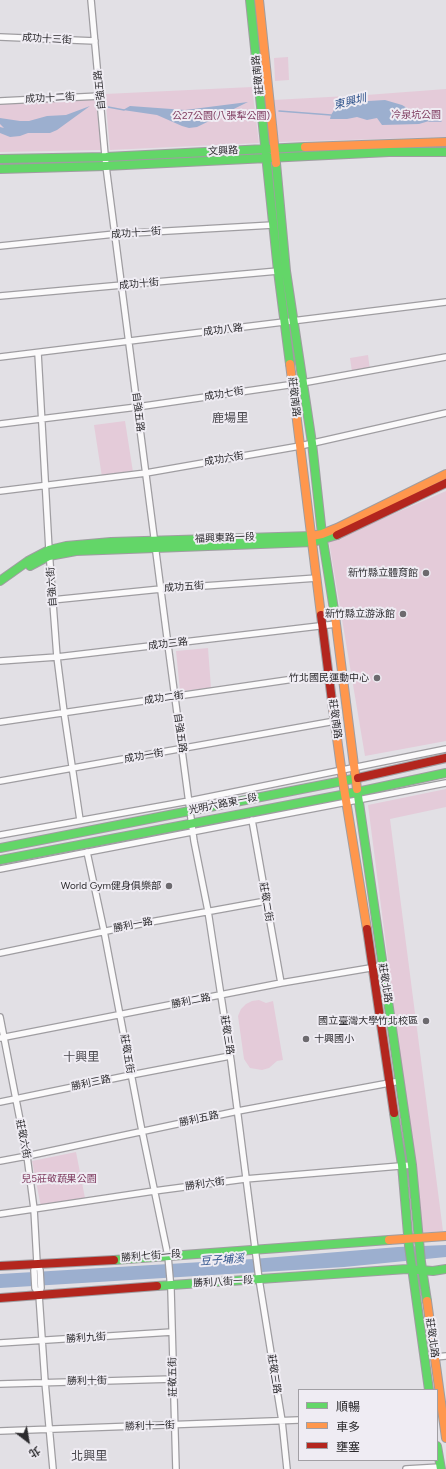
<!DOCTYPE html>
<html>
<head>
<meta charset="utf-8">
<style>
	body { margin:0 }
	#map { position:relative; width:446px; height:1469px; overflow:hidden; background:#e2e0e5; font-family:Figtree,"Noto Sans TC",sans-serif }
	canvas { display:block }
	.legend { position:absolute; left:298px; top:1389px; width:140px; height:72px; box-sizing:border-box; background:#efecf3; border:1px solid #a19fa4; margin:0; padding:5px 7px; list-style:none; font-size:12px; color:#2c2b2e }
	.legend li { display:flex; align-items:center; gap:8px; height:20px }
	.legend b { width:20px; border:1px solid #a19fa4 }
	.north { position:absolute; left:8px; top:1421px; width:40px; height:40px; -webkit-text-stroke:3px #efecf3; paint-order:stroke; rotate:149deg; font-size:11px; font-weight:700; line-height:16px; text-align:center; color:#2c2b2e }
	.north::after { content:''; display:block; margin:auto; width:14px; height:18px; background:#2c2b2e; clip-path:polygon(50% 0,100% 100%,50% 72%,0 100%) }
</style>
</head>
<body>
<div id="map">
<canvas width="446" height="1469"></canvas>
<ul class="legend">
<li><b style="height:5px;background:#63d668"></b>順暢</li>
<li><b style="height:5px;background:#ff974d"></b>車多</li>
<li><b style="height:5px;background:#b3261e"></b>壅塞</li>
</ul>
<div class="north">北</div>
</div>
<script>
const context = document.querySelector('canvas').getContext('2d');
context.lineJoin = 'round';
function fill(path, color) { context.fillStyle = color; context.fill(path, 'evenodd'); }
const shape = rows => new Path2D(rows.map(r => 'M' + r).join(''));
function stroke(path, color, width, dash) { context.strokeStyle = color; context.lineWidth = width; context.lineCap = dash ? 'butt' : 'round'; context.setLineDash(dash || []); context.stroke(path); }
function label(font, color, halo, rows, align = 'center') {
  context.font = font + ' Figtree,"Noto Sans TC",sans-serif'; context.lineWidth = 4; context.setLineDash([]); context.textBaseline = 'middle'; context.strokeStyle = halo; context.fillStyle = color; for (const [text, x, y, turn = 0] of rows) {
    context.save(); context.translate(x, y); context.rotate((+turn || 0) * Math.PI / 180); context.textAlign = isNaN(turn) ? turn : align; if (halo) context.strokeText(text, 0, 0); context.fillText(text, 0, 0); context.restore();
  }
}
fill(shape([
	[288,57,289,80,275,81,274,58],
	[252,87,259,143,110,150,105,94],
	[446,89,446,137,279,142,273,100,366,95],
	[96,98,101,150,0,152,0,102],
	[368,355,370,370,352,372,350,358],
	[125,421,133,472,102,477,94,425],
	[446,491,446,741,365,756,329,542],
	[208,648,211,688,180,691,176,651],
	[446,789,446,807,390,819,443,1231,423,1233,368,805],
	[259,1000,266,1003,273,1001,283,1060,277,1061,269,1068,262,1070,250,1068,244,1059,238,1016,241,1009,246,1004,252,1001],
	[76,1152,85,1198,41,1207,32,1161]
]), '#e4cbd9');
fill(shape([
	[385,100,402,105,429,121,419,124,382,125,377,118,367,120,357,117,347,119,330,119,331,115,336,107,352,102],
	[248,102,197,127,189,128,182,126,157,115,123,110,130,106,185,110],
	[90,106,57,130,50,133,28,133,20,136,10,137,0,133,0,127,4,128,0,124,0,118,20,121,29,121,47,116,66,115],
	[446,1245,446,1257,344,1267,0,1288,0,1274,253,1259,398,1247]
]), '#9cafcf');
stroke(shape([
	[108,107,124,110],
	[279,111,331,115],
	[429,121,441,121]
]), '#9cafcf', 1.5);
const street = shape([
	[91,0,106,166,168,645,194,841,208,911,231,1061,259,1279,282,1421,287,1469],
	[0,37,95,41],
	[0,101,100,96],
	[0,246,115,234,273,225],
	[0,296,278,271],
	[38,353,49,550,57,657,64,712,80,820],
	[0,357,446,302],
	[0,424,137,407,302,383,446,357],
	[0,491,146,473,300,446,446,413],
	[52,600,161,589,317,578],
	[0,661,57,657,336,624],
	[0,722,328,674],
	[0,781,335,721],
	[252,820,281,983],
	[0,835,189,801,446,749],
	[87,852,104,931,141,1126,168,1256,171,1290,176,1469],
	[0,869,446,783],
	[0,953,145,923,266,901],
	[0,1017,27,1156,34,1209,37,1263,34,1270,35,1288,39,1295],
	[0,1038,281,983,382,966],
	[0,1102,131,1075,230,1056],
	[0,1161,27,1156,238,1111,400,1081],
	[0,1214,154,1191,245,1179,412,1165],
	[37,1263,40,1270,41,1288,39,1295,45,1382,53,1469],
	[0,1343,172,1332],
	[435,1357,446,1356],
	[0,1384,173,1379],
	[0,1431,299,1420],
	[406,1469,440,1467]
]);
const fast = shape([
	[250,0,278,271,290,364],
	[0,159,106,157,305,147],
	[276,163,286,271,312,443,322,534,335,616],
	[0,169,106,166,389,152,446,152],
	[30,566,49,556,76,551,313,542,337,535],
	[0,581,28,561,49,550,66,546,111,542,312,536],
	[357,789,412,1165,421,1262,427,1301],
	[0,848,358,778],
	[0,860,357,792,446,773],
	[394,1113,402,1165,409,1246,429,1390],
	[114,1260,389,1240],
	[157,1286,407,1269,433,1271,446,1269],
	[437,1446,441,1469]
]);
const slow = shape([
	[259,0,276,163],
	[305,147,446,142],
	[290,364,321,615],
	[312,536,322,534,337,528,446,474],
	[335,616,357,789],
	[333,709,343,782,367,929],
	[389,1240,446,1236],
	[427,1301,446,1438]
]);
const jam = shape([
	[337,535,446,483],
	[321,615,333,709],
	[358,778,446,758],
	[367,929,394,1113],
	[0,1266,114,1260],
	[0,1298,157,1286]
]);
stroke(street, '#9f9da1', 8);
stroke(fast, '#9f9da1', 10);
stroke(slow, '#9f9da1', 10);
stroke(jam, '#9f9da1', 10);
stroke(street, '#fbfafb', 5.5);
stroke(fast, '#63d668', 8);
stroke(slow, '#ff974d', 8);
stroke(jam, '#b3261e', 8);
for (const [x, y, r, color] of [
	[426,573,4,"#6c6a6e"],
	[403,614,4,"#6c6a6e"],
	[377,678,4,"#6c6a6e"],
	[169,886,4,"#6c6a6e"],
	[426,1021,4,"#6c6a6e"],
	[306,1039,4,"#6c6a6e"]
]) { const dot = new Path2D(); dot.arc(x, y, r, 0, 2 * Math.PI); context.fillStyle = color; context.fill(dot); stroke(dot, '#efecf3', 1.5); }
label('10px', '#2c2b2e', '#efecf3', [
	["成功十三街",47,39,3],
	["莊敬南路",258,75,-96],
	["自強五路",100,90,-96],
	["成功十二街",50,98,-3],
	["文興路",223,151,-3],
	["成功十一街",136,233,-4],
	["成功十街",139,284,-5],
	["成功八路",223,330,-7],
	["成功七街",224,394,-9],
	["莊敬南路",294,397,83],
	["自強五路",138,412,83],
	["成功六街",224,459,-10],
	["福興東路一段",225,538,-2],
	["自強六街",52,587,-94],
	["成功五街",184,587,-4],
	["成功三路",168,644,-7],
	["成功二街",164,698,-8],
	["莊敬南路",335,719,82],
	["自強五路",180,733,82],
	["成功一街",144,756,-10],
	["光明六路東一段",223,804,-11],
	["莊敬二街",266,902,80],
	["勝利一路",133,925,-11],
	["莊敬北路",385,983,81],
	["勝利二路",191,1001,-11],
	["莊敬三路",227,1035,81],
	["莊敬五街",127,1054,80],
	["勝利三路",91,1083,-12],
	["勝利五路",199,1119,-12],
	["莊敬六街",23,1139,79],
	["勝利六街",205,1184,-8],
	["勝利七街一段",151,1256,-4],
	["勝利八街一段",223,1282,-3],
	["勝利九街",86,1338,-4],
	["莊敬北路",432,1338,82],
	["莊敬三路",274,1374,81],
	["莊敬五街",173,1377,-91],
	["勝利十街",87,1381,-1],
	["勝利十一街",150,1426,-2]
]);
label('10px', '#803e62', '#efecf3', [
	["冷泉坑公園",416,115],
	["公27公園(八張犁公園)",221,116],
	["兒5莊敬蔬果公園",59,1179]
]);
label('10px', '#2c2b2e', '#efecf3', [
	["新竹縣立體育館",418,573],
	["新竹縣立游泳館",395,614],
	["竹北國民運動中心",369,678],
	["World Gym健身俱樂部",161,886],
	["國立臺灣大學竹北校區",418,1021],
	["十興國小",314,1039,"left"]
], 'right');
label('italic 11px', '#30548c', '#efecf3', [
	["東興圳",350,102,-14],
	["豆子埔溪",222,1260,-4]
]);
label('12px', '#4b494f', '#efecf3', [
	["鹿場里",230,418],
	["十興里",81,1057],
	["北興里",89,1456]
]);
</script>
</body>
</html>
